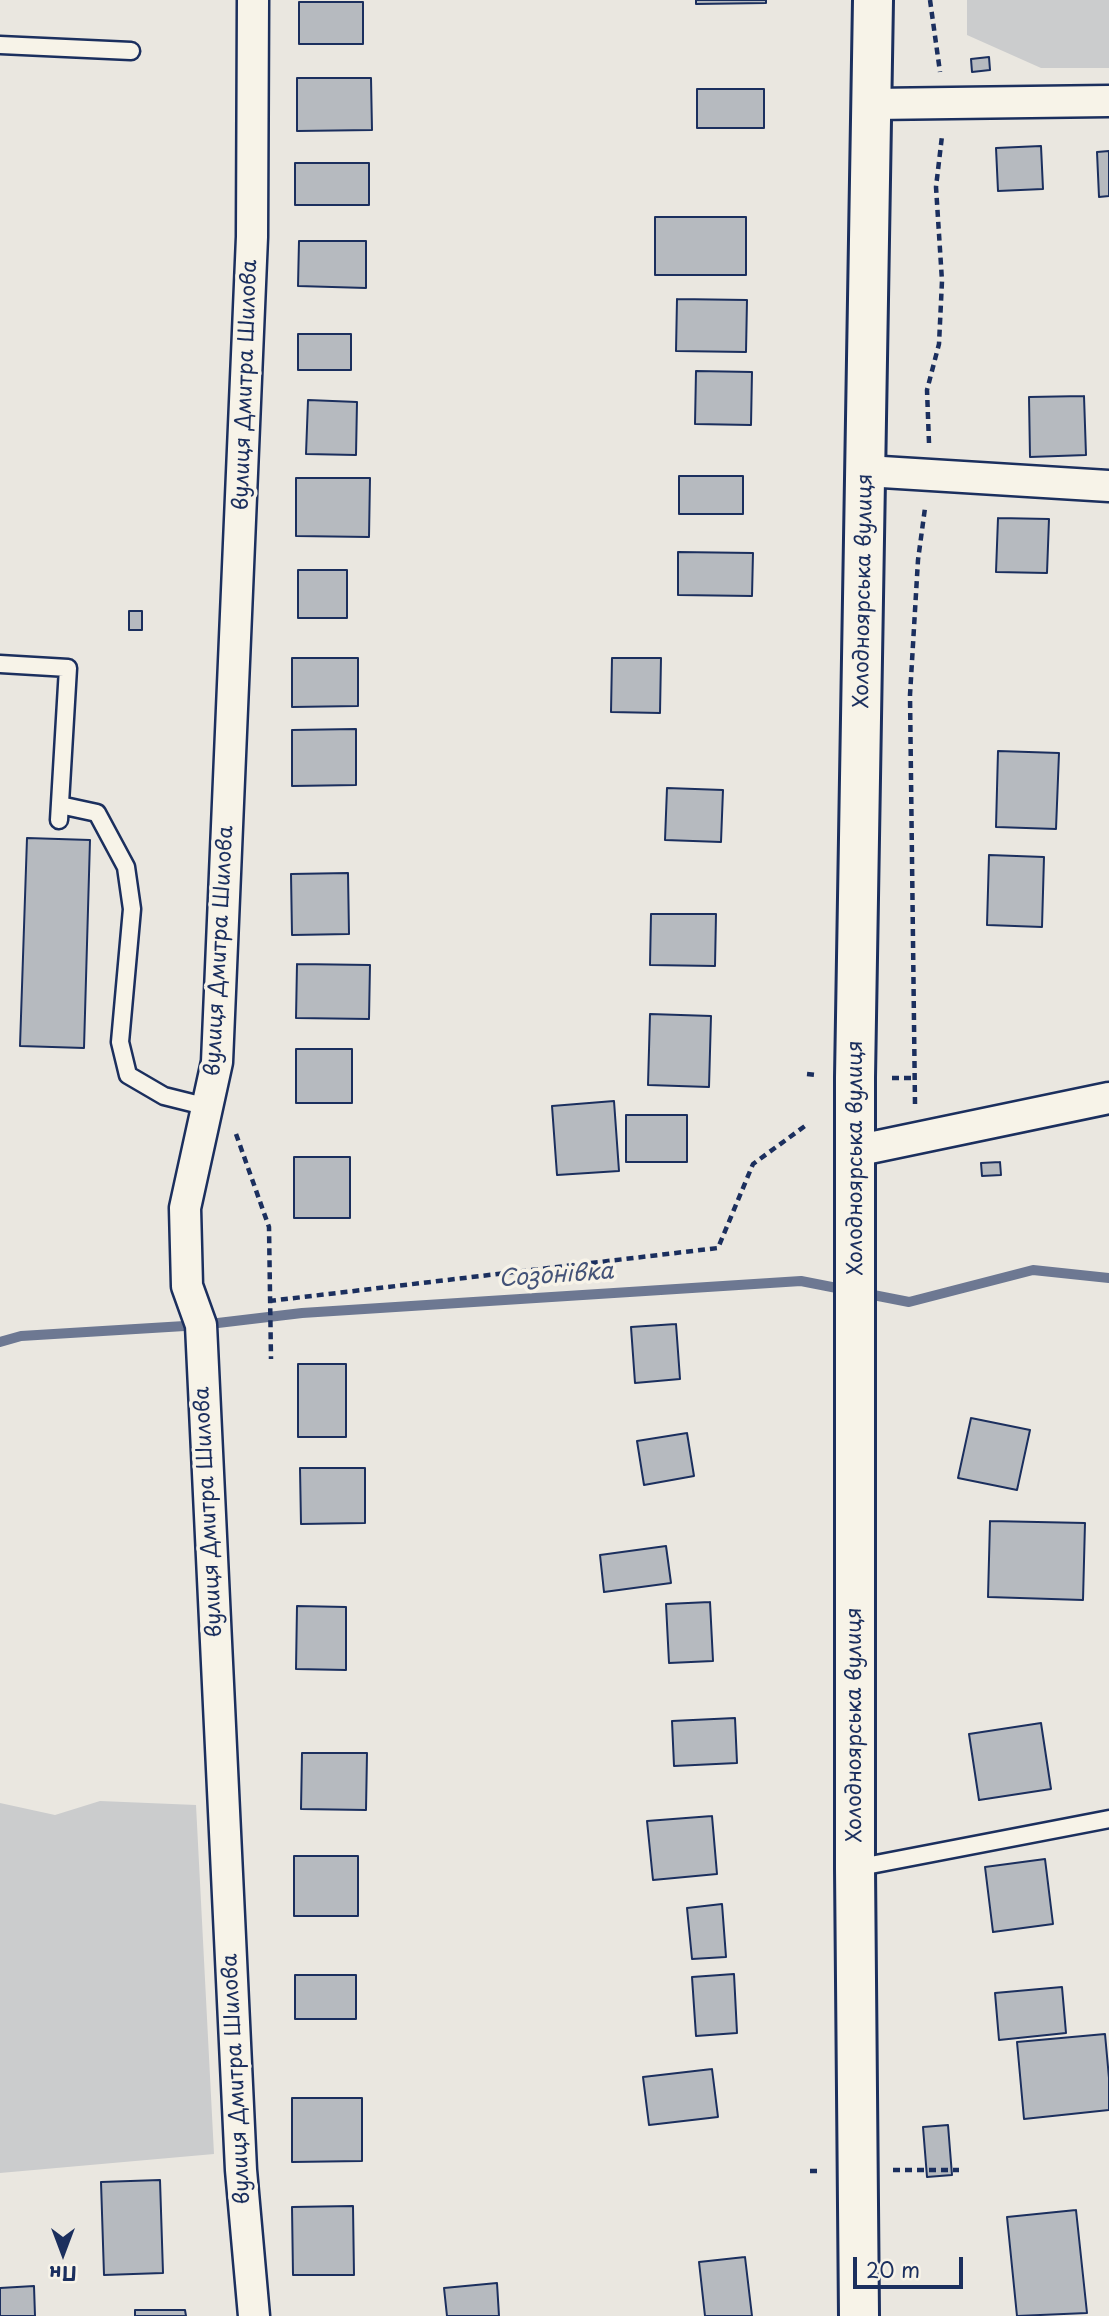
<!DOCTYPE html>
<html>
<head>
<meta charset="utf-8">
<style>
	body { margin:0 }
	#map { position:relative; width:1109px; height:2316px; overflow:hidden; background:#eae7e0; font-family:"Playpen Sans",sans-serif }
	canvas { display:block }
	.north { position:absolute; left:28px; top:2218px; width:70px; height:70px; -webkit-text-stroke:5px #f7f3e8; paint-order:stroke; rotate:180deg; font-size:19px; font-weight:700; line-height:28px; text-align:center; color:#1b2f5e }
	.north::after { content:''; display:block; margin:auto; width:24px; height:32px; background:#1b2f5e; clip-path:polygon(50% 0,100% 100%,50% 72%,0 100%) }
	.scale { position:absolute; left:853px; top:2257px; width:110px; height:32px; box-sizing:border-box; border:4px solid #1b2f5e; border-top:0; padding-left:9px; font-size:21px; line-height:24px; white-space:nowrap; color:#1b2f5e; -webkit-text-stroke:5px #f7f3e8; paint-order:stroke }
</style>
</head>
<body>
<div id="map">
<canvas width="1109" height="2316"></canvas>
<div class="north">Пн</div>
<div class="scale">20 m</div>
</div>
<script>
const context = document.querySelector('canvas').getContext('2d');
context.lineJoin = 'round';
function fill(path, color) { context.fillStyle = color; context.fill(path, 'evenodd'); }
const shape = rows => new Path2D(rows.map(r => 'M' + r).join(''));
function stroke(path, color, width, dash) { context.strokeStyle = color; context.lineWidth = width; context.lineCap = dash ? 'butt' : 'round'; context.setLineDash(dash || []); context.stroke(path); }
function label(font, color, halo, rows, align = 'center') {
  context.font = font + ' "Playpen Sans",sans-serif'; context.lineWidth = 7; context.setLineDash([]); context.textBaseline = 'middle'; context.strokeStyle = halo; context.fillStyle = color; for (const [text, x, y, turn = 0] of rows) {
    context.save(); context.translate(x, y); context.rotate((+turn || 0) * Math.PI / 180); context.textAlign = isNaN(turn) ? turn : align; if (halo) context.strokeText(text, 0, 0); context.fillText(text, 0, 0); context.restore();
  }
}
fill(shape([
	[967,0,1109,0,1109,68,1041,68,967,35],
	[100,1801,196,1805,214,2154,0,2173,0,1803,55,1815]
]), '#cbcccd');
stroke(shape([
	[863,1293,909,1302,1033,1270,1109,1278],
	[0,1342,21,1336,201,1325,302,1313,801,1281,847,1290]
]), '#6d7892', 10);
const building = shape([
	[696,0,766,0,766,3,696,4,696,0],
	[299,2,363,2,363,44,299,44,299,2],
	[989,57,990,70,972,72,971,59,989,57],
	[297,78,371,78,372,130,297,131,297,78],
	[697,89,764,89,764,128,697,128,697,89],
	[1041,146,1043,189,998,191,996,148,1041,146],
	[1109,151,1109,196,1099,197,1097,152,1109,151],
	[295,163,369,163,369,205,295,205,295,163],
	[655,217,746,217,746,275,655,275,655,217],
	[299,241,366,241,366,288,298,286,299,241],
	[677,299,747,300,746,352,676,351,677,299],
	[298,334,351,334,351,370,298,370,298,334],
	[696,371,752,372,751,425,695,424,696,371],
	[1084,396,1086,455,1030,457,1029,397,1084,396],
	[308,400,357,402,356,455,306,454,308,400],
	[679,476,743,476,743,514,679,514,679,476],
	[296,478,370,478,369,537,296,536,296,478],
	[998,518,1049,519,1047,573,996,572,998,518],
	[678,552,753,553,752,596,678,595,678,552],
	[298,570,347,570,347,618,298,618,298,570],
	[129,611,142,611,142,630,129,630,129,611],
	[292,658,358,658,358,706,292,707,292,658],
	[612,658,661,658,660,713,611,712,612,658],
	[356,729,356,785,292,786,292,730,356,729],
	[998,751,1059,753,1056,829,996,827,998,751],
	[667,788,723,790,721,842,665,840,667,788],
	[27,838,90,840,84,1048,20,1046,27,838],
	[989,855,1044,857,1042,927,987,925,989,855],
	[348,873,349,934,292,935,291,874,348,873],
	[651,914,716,914,715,966,650,965,651,914],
	[297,964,370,965,369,1019,296,1018,297,964],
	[650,1014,711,1016,709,1087,648,1085,650,1014],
	[296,1049,352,1049,352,1103,296,1103,296,1049],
	[614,1101,619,1171,557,1175,552,1106,614,1101],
	[626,1115,687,1115,687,1162,626,1162,626,1115],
	[294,1157,350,1157,350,1218,294,1218,294,1157],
	[1000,1162,1001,1175,982,1176,981,1163,1000,1162],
	[676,1324,680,1379,635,1383,631,1327,676,1324],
	[298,1364,346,1364,346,1437,298,1437,298,1364],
	[971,1418,1030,1430,1017,1490,958,1478,971,1418],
	[687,1433,694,1476,644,1485,637,1441,687,1433],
	[300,1468,365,1468,365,1523,301,1524,300,1468],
	[990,1521,1085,1523,1083,1600,988,1597,990,1521],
	[666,1546,671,1583,604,1592,600,1555,666,1546],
	[710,1602,713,1661,669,1663,666,1604,710,1602],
	[297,1606,346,1607,346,1670,296,1669,297,1606],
	[735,1718,737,1763,674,1766,672,1721,735,1718],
	[1041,1723,1051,1789,979,1800,969,1734,1041,1723],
	[302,1753,367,1753,366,1810,301,1809,302,1753],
	[712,1816,717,1874,653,1880,647,1821,712,1816],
	[294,1856,358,1856,358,1916,294,1916,294,1856],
	[1045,1859,1053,1924,993,1932,985,1867,1045,1859],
	[722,1904,726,1957,692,1959,687,1908,722,1904],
	[734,1974,737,2033,696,2036,692,1977,734,1974],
	[295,1975,356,1975,356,2019,295,2019,295,1975],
	[1062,1987,1066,2033,999,2040,995,1993,1062,1987],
	[1105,2034,1109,2078,1109,2110,1024,2119,1017,2042,1105,2034],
	[712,2069,718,2117,649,2125,643,2077,712,2069],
	[292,2098,362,2098,362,2161,292,2162,292,2098],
	[948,2125,952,2175,927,2177,923,2127,948,2125],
	[160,2180,163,2273,104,2275,101,2182,160,2180],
	[353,2206,354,2275,293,2275,292,2207,353,2206],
	[1076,2210,1087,2313,1017,2316,1007,2217,1076,2210],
	[745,2257,752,2316,705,2316,699,2262,745,2257],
	[497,2283,499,2316,447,2316,444,2288,497,2283],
	[34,2286,35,2316,0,2316,0,2288,34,2286],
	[135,2310,185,2310,186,2316,135,2316,135,2310]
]);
fill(building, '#b6babf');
stroke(building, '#1b2f5e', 2);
const lane = shape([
	[0,45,131,51],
	[0,664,68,668,59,820],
	[60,805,97,813,126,867,132,909,120,1042,128,1075,164,1096,208,1107],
	[855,1868,1109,1819]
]);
const street = shape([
	[253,0,252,237,217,1062,185,1208,187,1286,201,1325,241,2170,254,2316],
	[873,104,1109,101],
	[866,471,1109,486],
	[855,1151,1109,1098]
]);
const primary = shape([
	[859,2316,855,1868,855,1077,873,0]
]);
stroke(lane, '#1b2f5e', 21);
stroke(street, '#1b2f5e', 35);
stroke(primary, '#1b2f5e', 44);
stroke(shape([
	[930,0,940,72],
	[929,443,927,390,939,344,942,281,936,187,942,136],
	[807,1074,816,1075],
	[892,1078,915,1078],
	[915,1104,910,695,918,560,925,508],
	[236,1134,269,1227,271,1359],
	[269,1301,718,1248,753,1164,805,1126],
	[893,2170,959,2170],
	[810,2171,822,2171]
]), '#1b2f5e', 4.5, [7, 5]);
stroke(lane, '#f7f3e8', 16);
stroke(street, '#f7f3e8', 30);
stroke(primary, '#f7f3e8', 38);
label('21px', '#1b2f5e', '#f7f3e8', [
	["вулиця Дмитра Шилова",246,385,-88],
	["Холодноярська вулиця",864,591,-89],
	["вулиця Дмитра Шилова",220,951,-87],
	["Холодноярська вулиця",856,1158,-90],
	["вулиця Дмитра Шилова",209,1512,-93],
	["Холодноярська вулиця",855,1725,-90],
	["вулиця Дмитра Шилова",237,2079,-93]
]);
label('italic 23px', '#445378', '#f7f3e8', [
	["Созонівка",556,1276,-4]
]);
</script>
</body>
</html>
